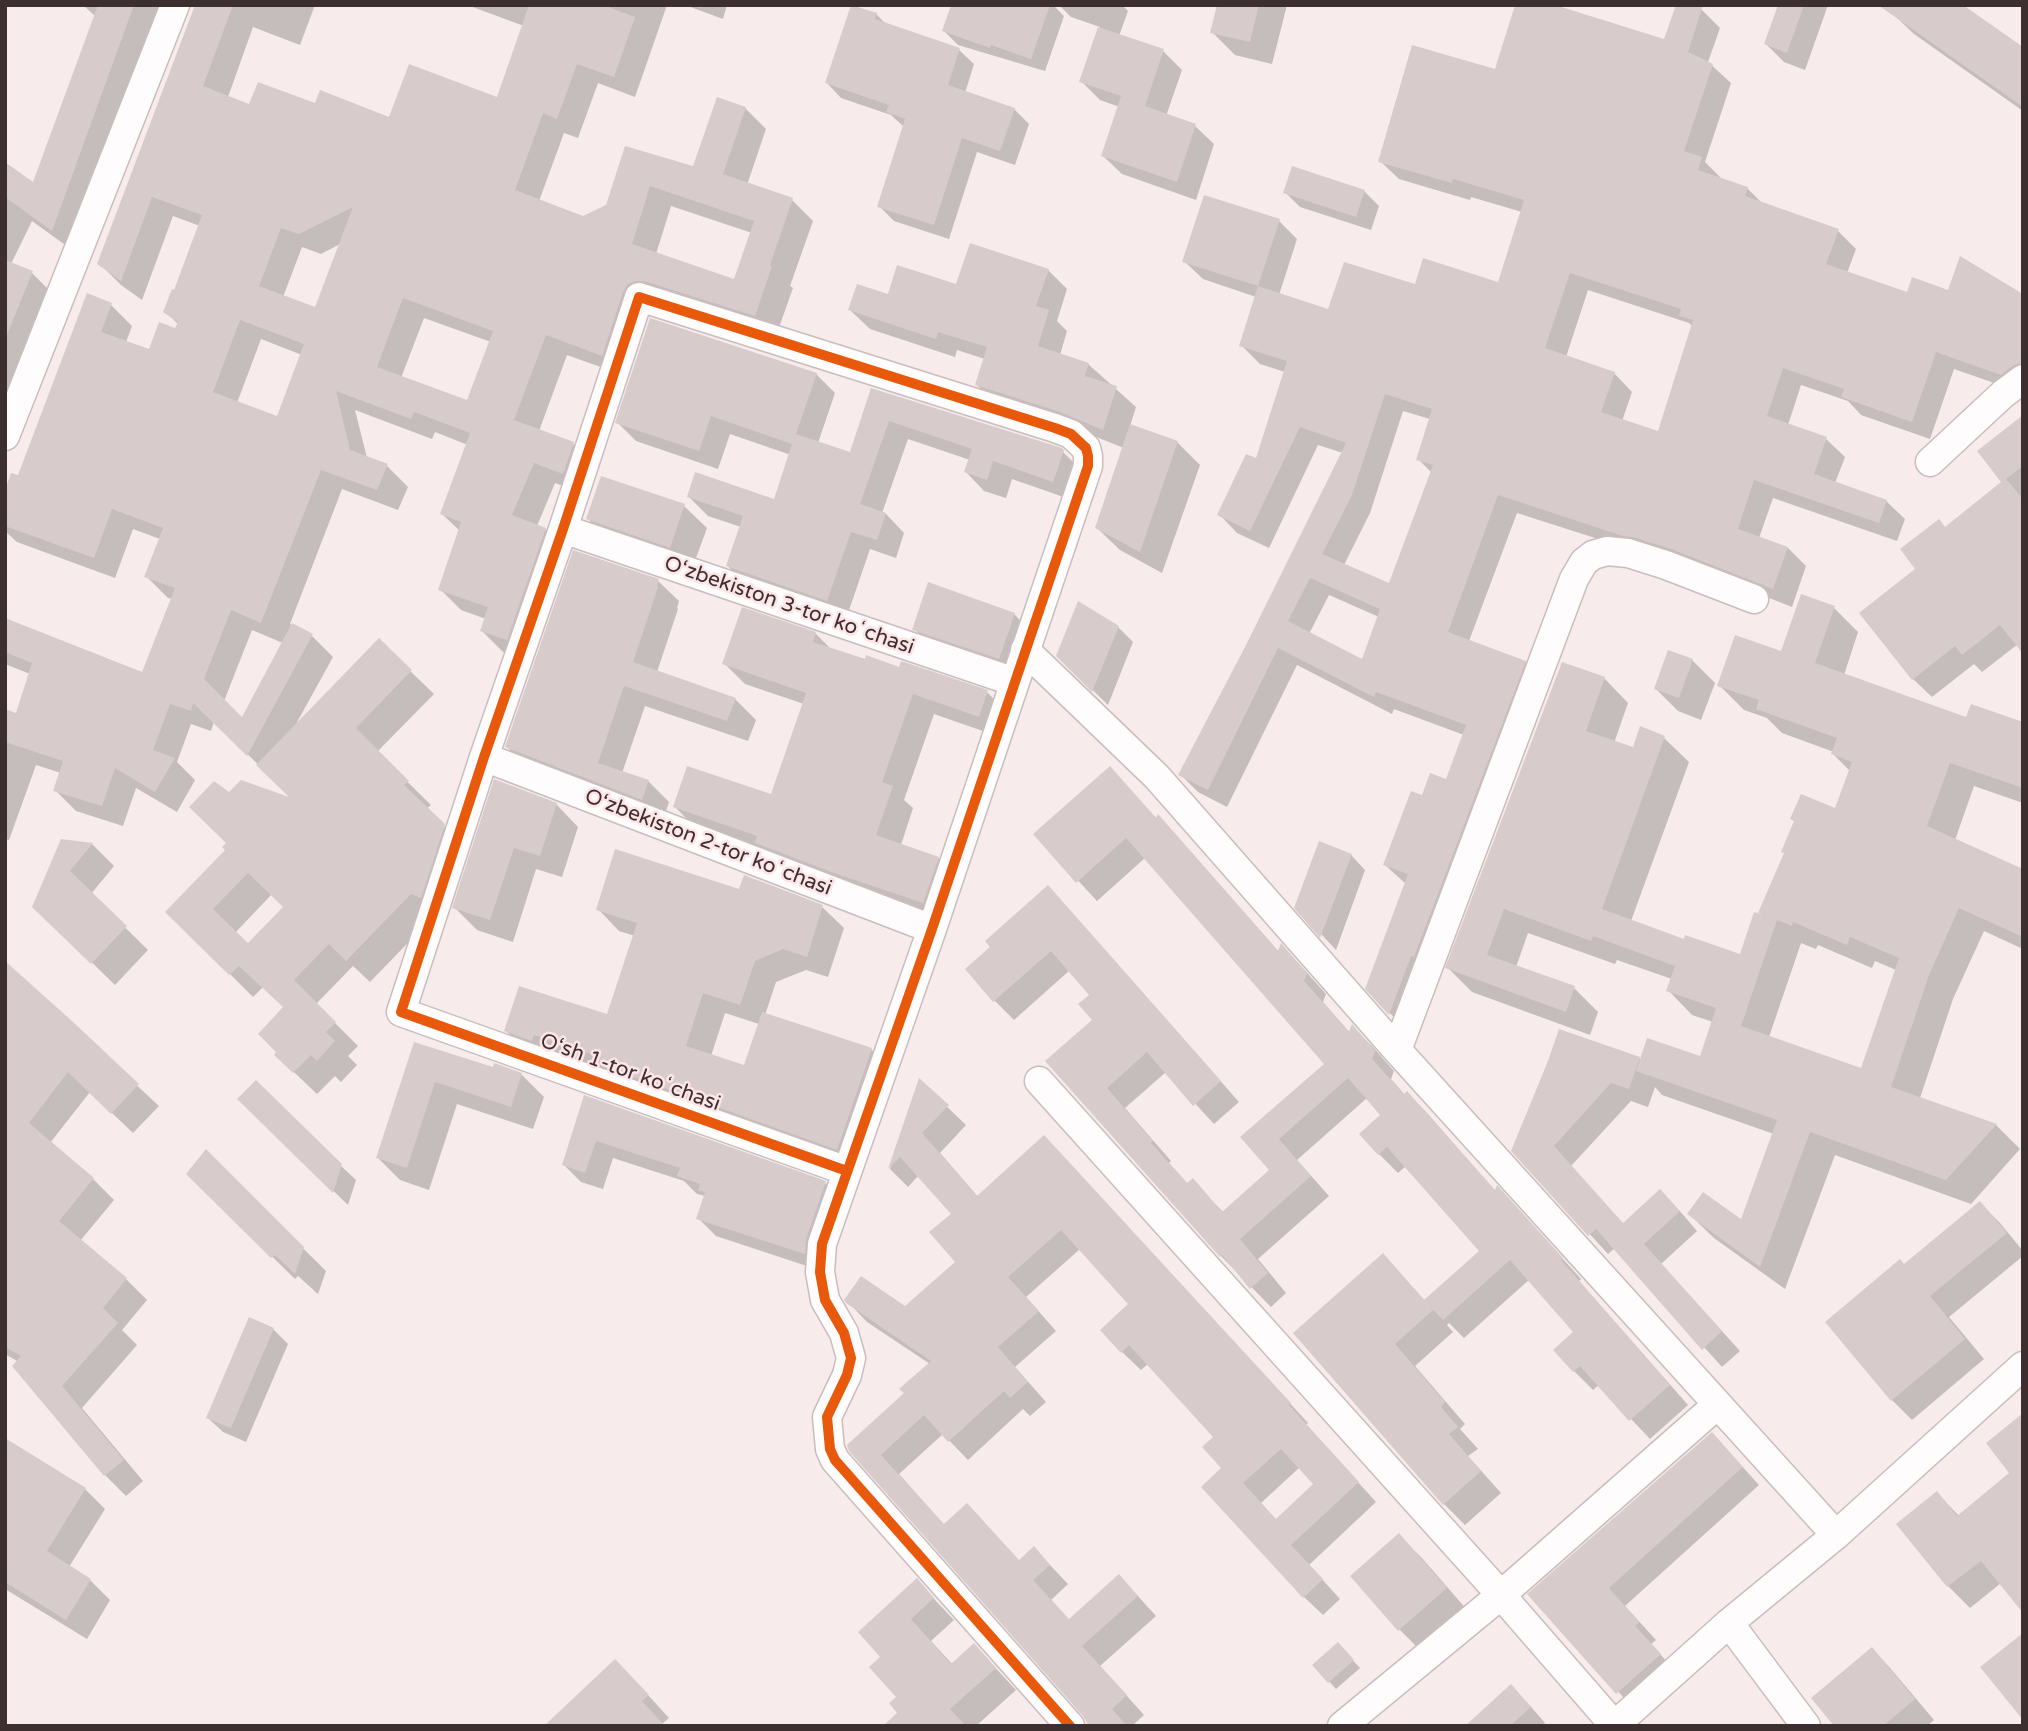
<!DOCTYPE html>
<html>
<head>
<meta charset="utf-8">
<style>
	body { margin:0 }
	#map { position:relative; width:2028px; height:1731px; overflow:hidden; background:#f7ebec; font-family:"Varela Round",sans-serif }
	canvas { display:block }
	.frame { position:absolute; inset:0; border:7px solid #3d2e30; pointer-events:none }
</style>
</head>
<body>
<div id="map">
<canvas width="2028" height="1731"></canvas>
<div class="frame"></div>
</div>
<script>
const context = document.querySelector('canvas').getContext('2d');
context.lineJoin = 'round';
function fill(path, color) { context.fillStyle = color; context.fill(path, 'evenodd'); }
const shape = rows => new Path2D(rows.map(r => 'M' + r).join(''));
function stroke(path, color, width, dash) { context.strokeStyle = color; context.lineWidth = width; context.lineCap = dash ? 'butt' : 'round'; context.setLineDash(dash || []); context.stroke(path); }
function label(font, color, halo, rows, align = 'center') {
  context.font = font + ' "Varela Round",sans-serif'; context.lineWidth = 5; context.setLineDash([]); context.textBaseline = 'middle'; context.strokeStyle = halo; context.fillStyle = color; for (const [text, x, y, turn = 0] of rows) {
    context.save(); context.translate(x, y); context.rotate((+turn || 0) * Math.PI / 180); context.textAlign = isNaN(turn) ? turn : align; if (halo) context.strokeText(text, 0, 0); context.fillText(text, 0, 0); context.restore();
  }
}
fill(shape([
	[83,5,166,5,75,252,32,221,11,264,32,273,55,296,5,419,5,164,34,184,96,17],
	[196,5,315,5,300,45,253,27,228,97,250,106,316,106,390,119,498,99,524,26,467,5,667,5,635,97,598,83,578,138,564,133,539,201,583,218,608,206,626,148,694,168,745,108,766,129,747,185,792,200,813,221,790,286,793,288,776,336,649,305,623,375,567,355,539,431,573,444,594,465,584,494,555,483,537,526,545,529,566,550,528,660,503,652,482,631,486,619,461,610,440,589,460,531,442,514,468,445,435,432,432,439,355,410,367,458,387,466,408,487,398,510,342,489,290,624,312,636,333,657,296,724,379,641,434,694,377,752,431,805,426,809,467,849,434,916,370,982,353,966,316,1004,358,1046,348,1056,357,1065,341,1082,335,1076,317,1094,276,1055,285,1008,263,987,253,997,168,912,228,850,230,794,295,800,214,722,211,731,191,724,177,762,195,780,177,812,136,788,123,826,76,811,55,790,61,773,36,765,9,840,5,839,5,711,17,715,30,674,5,664,5,620,143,674,173,599,168,598,147,577,160,539,133,529,115,578,17,542,5,531,5,495,19,478,111,305,132,326,126,342,150,351,175,330,179,325,165,311,175,292,200,226,173,216,142,300,121,285,99,263],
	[671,206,752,233,735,281,656,254],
	[340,244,316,309,283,297,302,247,321,254],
	[424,318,491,342,468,402,401,378],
	[261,339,302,355,278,418,237,403],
	[252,630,283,643,242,720,224,701],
	[272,894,285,907,248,946,235,933],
	[685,5,698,5,701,8,701,5,727,5,723,19],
	[953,5,1053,5,1064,16,1045,71,958,45,944,31],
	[1059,5,1122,5,1128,11,1119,36,1163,51,1182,70,1166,116,1195,126,1214,144,1196,200,1122,174,1103,156,1120,107,1100,100,1081,81,1100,27,1071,17],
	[1219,5,1287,5,1272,64,1235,55,1212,32],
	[1689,5,1702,10,1720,28,1708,62,1731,83,1705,162,1720,177,1719,179,1747,188,1763,204,1838,231,1856,249,1847,273,1908,295,1949,292,2023,296,2023,390,2020,392,1954,369,1930,439,1861,415,1848,401,1801,385,1788,425,1826,439,1845,457,1835,483,1886,501,1905,519,1897,541,1773,498,1759,538,1788,548,1806,566,1792,607,1691,567,1642,553,1517,513,1469,641,1525,662,1543,680,1407,1031,1367,989,1406,884,1385,865,1424,797,1447,781,1464,735,1394,709,1392,714,1297,665,1227,807,1198,792,1180,774,1247,648,1343,453,1318,445,1269,548,1237,533,1219,514,1257,460,1285,372,1260,364,1241,345,1256,297,1203,279,1184,261,1279,221,1297,239,1279,295,1329,311,1416,286,1499,284,1522,212,1471,197,1470,200,1399,179,1380,161,1496,71,1665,41],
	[1588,290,1689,323,1693,327,1659,433,1622,421,1632,392,1614,373,1566,357],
	[1403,411,1430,419,1418,459,1432,473,1390,586,1344,565,1370,513],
	[1329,595,1379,617,1362,661,1309,634],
	[1779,5,1828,5,1805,70,1784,62,1766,44],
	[876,14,887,25,959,50,974,64,965,93,1014,109,1029,124,1015,165,977,152,949,239,894,221,879,206,903,126,891,115,841,98,827,83],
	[1895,16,2023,49,2023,111,1914,34],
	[1364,191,1379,206,1371,230,1300,207,1285,192],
	[1048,270,1067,289,1057,321,1067,331,1060,355,1088,364,1136,407,1130,426,1177,442,1200,465,1162,573,1120,550,1097,528,1124,448,1081,431,996,404,977,385,985,359,957,350,955,357,870,329,850,310,889,297],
	[816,374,835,393,818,443,851,454,873,390,1063,452,1082,471,1072,500,1012,479,1006,498,984,491,966,472,970,460,908,439,882,513,886,514,904,533,896,558,870,549,846,619,746,585,728,566,741,527,708,516,689,497,775,501,791,455,730,434,718,469,636,441,617,422],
	[2023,417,2023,651,2018,644,1982,672,1974,664,1932,697,1913,679,1861,613,1918,569,1946,529,2004,483],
	[684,506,707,528,692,569,610,541,588,519],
	[658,581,679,601,677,608,678,609,657,672,735,699,756,720,748,741,645,706,622,773,648,781,669,802,663,820,528,768,507,747],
	[1834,608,1858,632,1844,675,1967,719,2023,724,2023,803,1974,786,1955,840,2023,871,2023,949,1984,931,1953,999,1920,1098,1996,1125,2020,1149,1971,1204,1835,1155,1785,1289,1714,1238,1689,1214,1742,1222,1774,1134,1662,1095,1655,1087,1648,1107,1631,1101,1571,1166,1624,1225,1679,1210,1697,1231,1661,1264,1740,1351,1722,1367,1615,1248,1608,1254,1513,1150,1639,1058,1641,1060,1701,1058,1713,1022,1692,1015,1668,990,1672,979,1617,960,1615,964,1528,933,1516,967,1574,988,1598,1012,1590,1035,1472,992,1448,968,1604,678,1628,703,1614,743,1634,750,1664,738,1689,762,1631,921,1685,941,1741,956,1766,918,1760,913,1836,811,1850,771,1833,754,1834,752,1782,733,1767,718,1744,710,1719,685,1782,654],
	[1801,943,1816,949,1818,945,1872,968,1875,961,1896,970,1862,1070,1769,1037],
	[743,609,816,634,832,650,987,692,1008,713,1000,737,934,714,904,800,913,808,901,845,938,858,959,879,944,923,696,828,675,807,772,797,804,704,745,684,724,663],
	[1014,614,1029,629,1014,673,929,644,914,629],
	[1118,627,1133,642,1108,705,1058,656],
	[1692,660,1715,683,1701,720,1678,711,1656,689],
	[1110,768,1157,819,1177,836,1279,952,1281,946,1300,965,1326,994,1323,1002,1351,1034,1353,1028,1372,1046,1394,1071,1391,1079,1405,1095,1407,1093,1427,1113,1496,1192,1516,1207,1581,1279,1579,1281,1688,1405,1650,1439,1599,1385,1593,1390,1574,1371,1576,1332,1530,1279,1464,1338,1449,1323,1447,1325,1453,1332,1415,1366,1465,1424,1460,1429,1478,1449,1468,1456,1501,1493,1465,1525,1444,1504,1296,1333,1383,1255,1425,1301,1481,1251,1406,1166,1398,1173,1379,1154,1383,1115,1367,1098,1297,1160,1329,1196,1258,1259,1286,1293,1271,1307,1221,1256,1048,1061,1095,1020,1091,995,1070,970,1014,1020,994,1000,1067,907,1239,1102,1214,1124,1166,1072,1125,1108,1171,1161,1169,1163,1188,1184,1193,1181,1224,1213,1272,1171,1242,1137,1327,1064,1145,858,1097,901,1035,834],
	[556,804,578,827,562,877,536,869,513,942,477,930,454,907],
	[92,844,114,866,91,894,148,950,115,985,35,907],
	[1351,855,1365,870,1336,950,1296,907],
	[745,877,822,907,844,928,828,977,806,970,776,982,765,1015,871,1049,893,1071,859,1170,528,1052,506,1031,608,1017,635,936,619,931,598,909,740,891],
	[725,1013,759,1024,746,1067,711,1056],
	[5,967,12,969,159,1106,133,1133,90,1092,50,1143,93,1179,114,1200,80,1241,126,1279,147,1300,122,1330,137,1345,82,1408,143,1481,126,1496,105,1475,19,1362,5,1354],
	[415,1044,494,1070,521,1074,544,1097,533,1129,457,1104,429,1190,400,1180,378,1158],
	[920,1081,966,1125,940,1153,979,1198,1063,1156,1308,1423,1306,1425,1376,1502,1309,1565,1340,1599,1323,1615,1304,1597,1223,1468,1215,1437,1148,1364,1141,1370,1122,1352,1131,1304,1080,1249,1026,1297,1056,1331,1015,1367,1046,1402,1030,1416,1023,1409,968,1460,943,1434,899,1474,945,1526,1020,1561,1034,1548,1068,1584,1051,1600,1070,1621,1119,1576,1137,1595,1156,1616,1100,1666,1144,1715,1132,1726,1092,1726,851,1450,906,1393,930,1364,867,1322,848,1302,905,1309,958,1262,953,1214,919,1175,908,1187,890,1169],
	[1300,1467,1315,1485,1277,1521,1261,1503],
	[585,1097,825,1183,843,1200,822,1271,716,1236,698,1218,705,1196,697,1194,684,1181,613,1158,603,1189,581,1182,564,1165],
	[254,1114,340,1165,356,1180,348,1205],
	[206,1152,326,1271,318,1294,298,1276,295,1279,188,1174],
	[1980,1203,2000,1223,2023,1251,2023,1256,1949,1317,1984,1359,1912,1420,1892,1400,1904,1266],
	[273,1329,288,1344,246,1442,223,1432,208,1418],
	[5,1440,85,1489,105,1509,69,1567,90,1580,110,1600,87,1639,5,1589],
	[1729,1452,1759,1485,1625,1606,1656,1640,1651,1644,1677,1673,1635,1710,1530,1594],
	[2012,1473,2001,1583,1970,1608,1948,1586,1899,1524,1937,1493,1959,1516],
	[1398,1535,1421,1557,1468,1611,1422,1652,1400,1630,1352,1576],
	[917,1581,954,1620,931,1641,953,1665,974,1645,1016,1690,976,1726,885,1726,899,1713,898,1697,883,1657],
	[1872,1649,1891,1669,1934,1720,1927,1726,1836,1726],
	[1344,1651,1360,1668,1336,1689,1314,1665],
	[636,1682,669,1718,662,1724,546,1726],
	[1526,1701,1545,1723,1541,1726,1476,1726]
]), '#0003');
fill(shape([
	[98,5,134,5,52,231,5,197,5,162,33,182],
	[195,5,233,5,203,86,249,104,258,82,315,103,320,90,389,117,409,64,497,97,529,5,603,5,635,17,614,77,577,64,557,119,543,113,515,190,583,216,606,205,625,146,693,166,717,97,746,107,723,174,793,198,770,265,772,266,755,316,644,281,636,281,628,284,623,292,602,356,546,335,514,420,574,442,563,474,534,463,512,515,546,528,507,640,480,631,488,607,438,590,461,522,440,514,470,433,414,412,411,419,336,391,350,450,388,464,377,490,321,470,261,623,231,610,204,679,242,717,292,623,313,634,247,756,193,703,191,711,170,704,153,750,175,758,155,792,115,768,102,806,53,791,63,761,5,742,5,709,16,713,32,663,5,652,5,618,142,672,175,588,144,577,163,528,112,509,94,558,5,526,5,490,11,473,18,475,87,293,112,303,101,332,149,349,159,322,175,328,178,322,163,312,172,289,174,290,202,215,152,197,121,281,97,264],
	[650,186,754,221,734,279,632,244],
	[353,207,315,307,259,286,281,228,299,234],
	[403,298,493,331,467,400,377,367],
	[240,320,304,344,277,416,213,392],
	[851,5,877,13,875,19,960,48,948,85,1015,108,1000,151,962,138,934,225,877,207,905,119,886,112,889,105,825,83],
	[951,5,1050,5,1031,59,991,45,990,48,942,31],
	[1217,5,1259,5,1250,42,1210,33],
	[1515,5,1555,5,1664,39,1676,5,1703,5,1688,52,1713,64,1684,151,1702,157,1698,170,1748,187,1745,196,1839,229,1826,264,1907,292,1912,277,1948,290,1960,256,2023,294,2023,363,2014,365,2001,375,1936,352,1912,422,1841,397,1844,389,1783,368,1767,416,1827,437,1814,474,1887,500,1879,523,1754,480,1738,529,1788,547,1773,589,1671,549,1633,537,1623,536,1498,495,1448,632,1526,661,1414,957,1411,956,1389,1015,1365,989,1408,874,1383,865,1411,791,1422,795,1430,773,1446,779,1466,725,1376,692,1374,697,1278,648,1208,790,1178,775,1245,647,1346,443,1300,427,1250,531,1217,515,1246,454,1256,458,1287,361,1239,346,1258,286,1182,262,1204,195,1280,219,1258,286,1328,309,1344,262,1415,284,1423,258,1498,282,1524,200,1453,179,1452,183,1378,162,1412,45,1495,69],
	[1570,273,1681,309,1679,316,1693,320,1658,431,1601,412,1615,372,1545,348],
	[1385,394,1432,409,1416,460,1433,465,1389,583,1322,554,1352,495],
	[1310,578,1380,609,1362,659,1288,621],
	[1778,5,1804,5,1787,53,1764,44],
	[1878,5,1963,5,2023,47,2023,107],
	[1098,27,1164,49,1145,106,1196,124,1177,182,1101,156,1121,96,1079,82],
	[1292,166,1365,190,1356,217,1283,193],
	[970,243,1049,269,1036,306,1049,310,1038,346,1089,363,1085,376,1117,386,1103,430,1060,412,975,385,987,347,938,332,936,339,848,310,857,284,888,294,897,265,956,284],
	[5,260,33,271,6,337,5,337],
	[650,318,817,373,796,434,850,452,871,388,1062,448,1064,450,1053,482,993,461,987,480,964,472,972,449,889,421,860,504,886,513,877,540,851,532,827,601,726,566,743,516,687,497,695,472,774,499,792,444,711,416,699,451,615,423],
	[2023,415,2023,466,2006,479,2023,499,2023,654,2000,625,1962,655,1955,646,1912,680,1859,613,1915,569,1900,549,1939,519,1945,527,2001,482,1977,451],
	[1130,424,1178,441,1140,552,1095,528],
	[601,476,685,504,670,548,586,519],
	[573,550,659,579,657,586,658,587,633,662,736,698,727,721,624,686,598,763,649,780,642,800,505,747],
	[928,582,1015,613,999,659,912,630],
	[1801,594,1835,606,1815,663,1966,717,1971,704,2023,722,2023,788,1950,763,1927,826,2023,869,2023,937,1959,908,1929,975,1891,1087,1997,1124,1946,1180,1810,1132,1760,1267,1687,1214,1703,1192,1741,1219,1777,1120,1636,1071,1647,1038,1700,1056,1716,1008,1666,991,1675,966,1593,936,1591,941,1504,909,1487,955,1575,986,1566,1012,1445,968,1562,662,1605,677,1586,731,1633,747,1640,726,1665,736,1602,909,1684,939,1685,935,1740,954,1754,912,1777,920,1758,913,1784,853,1781,852,1794,821,1790,819,1801,794,1835,808,1852,762,1831,754,1837,738,1756,709,1759,700,1717,686,1735,635,1781,651],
	[1777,920,1792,926,1793,922,1847,945,1850,937,1899,958,1861,1068,1741,1026],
	[1078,601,1119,626,1092,692,1056,656],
	[742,607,816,632,813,642,865,659,866,655,899,667,901,661,988,690,979,717,913,694,882,782,893,786,876,835,939,857,923,903,834,873,755,843,757,836,673,807,687,766,771,794,806,693,722,664],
	[379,638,412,670,356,728,409,781,404,785,445,824,421,898,411,894,346,961,329,944,294,980,336,1022,326,1032,335,1041,317,1061,311,1055,293,1073,274,1055,276,1052,258,1034,283,1007,239,966,229,975,165,912,225,850,222,847,226,843,189,807,214,781,229,792,241,780,289,797,256,765],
	[248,873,283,907,248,943,213,909],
	[1668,650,1693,659,1679,698,1654,689],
	[1110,766,1156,818,1158,814,1278,951,1281,943,1307,973,1304,981,1349,1032,1352,1024,1375,1051,1372,1059,1404,1094,1407,1091,1495,1190,1497,1185,1563,1258,1561,1260,1670,1385,1629,1421,1580,1366,1573,1372,1553,1350,1573,1332,1510,1260,1443,1320,1424,1300,1479,1251,1387,1147,1378,1155,1359,1134,1380,1115,1348,1078,1279,1139,1311,1176,1240,1239,1268,1273,1250,1289,1222,1255,1220,1257,1045,1061,1092,1020,1078,1004,1089,995,1051,951,993,1002,965,969,990,947,985,941,1048,885,1221,1081,1193,1106,1147,1052,1107,1088,1153,1141,1151,1143,1187,1183,1193,1178,1222,1212,1269,1170,1240,1137,1324,1064,1126,838,1076,883,1033,834],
	[494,779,557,803,540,856,514,848,490,920,452,908],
	[61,839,93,843,70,871,127,926,91,964,32,907],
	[1319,841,1352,854,1320,938,1294,908],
	[615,849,739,889,744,875,823,905,807,957,783,949,755,961,740,1005,703,993,686,1046,744,1065,762,1012,872,1048,837,1150,592,1062,594,1055,534,1035,532,1041,504,1031,519,986,607,1014,637,923,596,910],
	[5,961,72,1021,139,1084,111,1114,68,1072,29,1123,94,1178,59,1221,127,1278,103,1308,118,1323,62,1386,124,1460,104,1476,12,1366,21,1356,5,1347],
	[1559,1029,1640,1057,1629,1089,1611,1083,1554,1146,1623,1223,1660,1189,1680,1211,1644,1244,1722,1331,1702,1350,1596,1229,1588,1236,1511,1151,1548,1061],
	[414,1042,493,1067,494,1063,522,1073,511,1107,435,1082,407,1168,376,1158],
	[919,1078,949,1105,922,1133,977,1196,1044,1135,1291,1403,1289,1405,1359,1482,1291,1545,1323,1579,1303,1598,1201,1487,1221,1468,1202,1447,1213,1437,1129,1345,1121,1353,1100,1330,1128,1304,1061,1230,1008,1277,1039,1311,998,1347,1028,1382,1010,1398,1004,1391,948,1442,924,1415,881,1455,944,1524,967,1503,1019,1560,1034,1546,1050,1565,1033,1580,1069,1619,1119,1574,1138,1596,1082,1646,1127,1695,1112,1709,1127,1726,1089,1726,1082,1715,849,1451,847,1445,904,1393,899,1389,931,1361,846,1303,844,1300,861,1276,905,1306,955,1262,929,1232,951,1214,900,1157,888,1169],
	[1281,1449,1313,1484,1276,1519,1243,1483],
	[256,1080,342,1164,333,1193,237,1099],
	[584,1095,826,1181,806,1239,805,1254,696,1219,705,1192,698,1190,700,1184,677,1176,680,1168,596,1141,585,1173,562,1165],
	[206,1149,304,1247,295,1274,275,1255,271,1258,186,1174],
	[1980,1201,2007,1233,1930,1296,1965,1339,1891,1401,1825,1322,1900,1259,1904,1264],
	[1383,1253,1433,1310,1395,1344,1445,1402,1441,1407,1458,1427,1449,1434,1481,1471,1443,1505,1293,1333],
	[249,1317,274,1328,231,1428,206,1418],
	[2023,1413,2023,1613,1981,1561,1947,1587,1896,1524,1937,1491,1957,1516,2009,1473,1986,1443],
	[1712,1432,1743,1467,1609,1588,1639,1622,1635,1626,1661,1654,1616,1694,1527,1594],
	[5,1438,86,1488,47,1551,91,1579,66,1620,5,1582],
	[1399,1533,1447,1588,1398,1631,1350,1576],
	[917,1578,934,1598,911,1619,951,1664,974,1643,996,1668,950,1709,966,1726,883,1726,897,1713,889,1703,896,1697,869,1667,880,1657,858,1632],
	[2023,1633,2023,1720,1980,1667],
	[1338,1642,1354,1660,1328,1683,1312,1665],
	[1872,1647,1915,1699,1883,1726,1834,1726,1811,1698],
	[615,1659,649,1695,642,1701,665,1726,544,1726],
	[1511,1684,1531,1707,1510,1726,1465,1726]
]), '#d7cbcc');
const minor = shape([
	[5,436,175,5],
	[1930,462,2003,394,2023,379],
	[563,529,1015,682],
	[1025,650,1157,777,1397,1050,1836,1535],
	[484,757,932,929],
	[1397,1050,1574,579,1584,562,1593,555,1607,551,1628,553,1666,565,1754,599],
	[1039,1081,1501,1595,1614,1725],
	[847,1171,401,1012,484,757,563,529,639,297,1055,428,1071,434,1086,448,1088,456,1088,466,1015,682,932,929,822,1244,820,1272,825,1300,844,1333,851,1358,847,1375,827,1417,830,1449,835,1460,1070,1726],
	[1729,1623,1806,1726],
	[1342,1726,1501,1595,1717,1405],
	[1614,1726,1729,1623,1836,1535,2023,1366]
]);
stroke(minor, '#c9bdbe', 31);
stroke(minor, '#fefcfc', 28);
stroke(shape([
	[847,1171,401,1012,484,757,563,529,639,297,1055,428,1071,434,1086,448,1088,456,1088,466,1015,682,932,929,822,1244,820,1272,825,1300,844,1333,851,1358,847,1375,827,1417,830,1449,835,1460,1070,1726]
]), '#e8590c', 10);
label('21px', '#3d2e30', '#fde5e7', [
	["O‘zbekiston 3-tor koʻchasi",789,606,19],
	["O‘zbekiston 2-tor koʻchasi",708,843,21],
	["O‘sh 1-tor koʻchasi",630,1073,20]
]);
</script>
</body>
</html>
